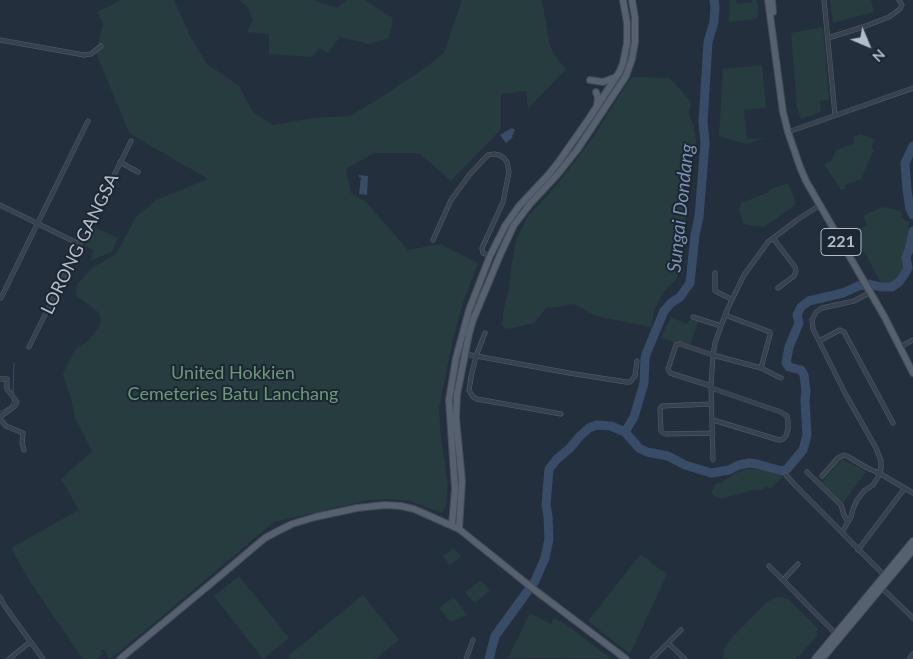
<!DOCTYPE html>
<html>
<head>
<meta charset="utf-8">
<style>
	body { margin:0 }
	#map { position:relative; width:913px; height:659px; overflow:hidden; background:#242f3e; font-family:Lato,sans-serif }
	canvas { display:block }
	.north { position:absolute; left:843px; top:20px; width:50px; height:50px; -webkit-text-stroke:4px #1d2633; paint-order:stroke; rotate:135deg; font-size:14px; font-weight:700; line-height:20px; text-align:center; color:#b4bcc9 }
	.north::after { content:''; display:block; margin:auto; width:18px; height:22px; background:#b4bcc9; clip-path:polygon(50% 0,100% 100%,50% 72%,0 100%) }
</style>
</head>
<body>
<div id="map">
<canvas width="913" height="659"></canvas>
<div class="north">N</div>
</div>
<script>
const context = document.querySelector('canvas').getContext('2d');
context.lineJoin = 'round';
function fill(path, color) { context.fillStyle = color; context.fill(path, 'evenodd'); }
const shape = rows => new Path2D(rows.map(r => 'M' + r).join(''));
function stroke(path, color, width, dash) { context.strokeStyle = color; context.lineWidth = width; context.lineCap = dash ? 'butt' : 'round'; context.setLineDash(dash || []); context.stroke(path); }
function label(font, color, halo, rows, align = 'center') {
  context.font = font + ' Lato,sans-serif'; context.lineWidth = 4; context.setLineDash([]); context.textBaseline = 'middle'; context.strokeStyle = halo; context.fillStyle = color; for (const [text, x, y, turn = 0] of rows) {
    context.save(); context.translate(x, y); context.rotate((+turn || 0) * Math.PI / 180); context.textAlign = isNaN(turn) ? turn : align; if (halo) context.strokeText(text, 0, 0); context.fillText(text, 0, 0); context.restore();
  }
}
fill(shape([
	[121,0,174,0,191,38,207,64,239,86,253,112,273,125,312,118,350,116,383,96,422,70,444,53,462,0,542,0,550,46,556,57,566,69,528,109,526,91,501,94,501,129,451,181,419,153,374,153,346,169,351,193,366,202,408,250,440,244,478,263,463,303,453,339,439,408,441,438,448,485,446,506,442,513,410,501,389,499,369,500,274,522,147,629,110,659,107,657,108,656,103,649,101,651,103,654,98,658,98,659,83,659,31,583,11,548,79,510,61,479,92,451,75,418,71,398,63,374,69,361,75,350,89,340,100,325,101,319,98,312,77,296,76,289,78,283,92,268,114,255,118,251,135,218,156,200,208,179,129,133,96,53,103,23,97,12],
	[239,0,313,0,337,8,347,0,365,0,393,18,389,38,369,44,340,37,328,53,320,48,312,57,269,54,269,34,247,32,253,20,247,6],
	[729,0,736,0,737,4,752,2,752,0,756,0,757,2,758,3,758,17,755,19,728,22,730,12],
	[830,0,871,0,874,12,833,23],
	[823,27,829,100,820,101,821,112,801,119,797,108,791,33],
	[762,65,766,108,744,110,747,139,765,138,746,144,719,136,723,69],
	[634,77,670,78,691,102,689,115,694,127,696,140,695,151,690,164,685,226,677,278,665,290,655,308,651,327,600,317,590,313,574,304,551,308,547,307,534,323,508,329,502,326,504,308,509,289,511,268,516,240,528,216,556,186,594,136,629,80],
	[861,134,875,140,871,148,874,150,861,179,845,185,846,189,841,190,824,164,831,161,836,150,855,143,853,137],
	[785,184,788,184,789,185,795,200,794,206,764,227,748,225,743,223,739,209,741,203,769,192,769,190],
	[882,207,901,211,902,218,909,222,906,246,902,257,904,266,897,279,891,284,882,284,854,234,867,225,863,216],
	[94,227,118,238,112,252,90,261,94,250,85,246],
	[671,317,686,324,692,318,699,320,690,345,682,342,675,343,661,337],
	[842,459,866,472,843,503,822,482],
	[747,469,761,469,767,470,783,477,770,489,766,486,762,490,752,490,721,499,711,494,715,484,720,483,736,473],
	[454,548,461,557,450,565,443,556],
	[640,555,649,560,651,563,667,574,630,654,588,621],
	[239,576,289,638,263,659,214,596],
	[481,580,490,591,474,603,465,592],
	[363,595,399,640,375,659,290,659,288,656],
	[454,597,467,615,451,622,439,608],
	[780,597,788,599,819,629,816,632,818,635,796,659,723,659,724,649,728,642,767,602,774,598],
	[530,613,551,624,554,618,565,624,612,659,508,658]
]), '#263c3f');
fill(shape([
	[512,128,515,130,512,136,513,137,506,143,500,135],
	[359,175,368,176,367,195,359,194,361,177,359,177]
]), '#394c67');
stroke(shape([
	[13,394,14,363],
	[0,412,10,406,12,402,13,398]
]), '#394c67', 1);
stroke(shape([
	[913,146,905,163,907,190,910,209,913,215],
	[625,432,634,417,644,383,645,359,646,354,664,311,671,303,680,297,690,283,695,235,699,217,705,142,703,122,708,42,714,22,715,7,714,0],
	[489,659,495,636,535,581,545,558,549,539,548,516,546,505,549,469,557,459,570,448,580,436,589,428,597,425,611,426,625,432,639,448,647,452,668,456,685,465,711,473,729,470,739,465,749,463,757,464,782,471,787,469,803,450,807,435,805,400,806,391,804,375,801,370,789,367,786,363,789,347,799,323,797,315,801,307,809,301,843,293,858,286,869,284,881,287,892,287,899,282,904,275,908,268,906,257,909,250,913,231]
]), '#394c67', 9);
const minor = shape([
	[824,0,835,115],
	[828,38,863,27,889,17,900,9,902,5,899,0],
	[0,40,84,55,91,54,101,46],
	[788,132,913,88],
	[120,162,138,172],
	[0,205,79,244],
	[773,238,795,267,796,271,794,276,778,288],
	[433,240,451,200,470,174,488,155,494,154,499,155,504,158,507,162,509,172,503,202,482,248,483,253,490,256],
	[715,273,715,291,731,299],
	[1,298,88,121],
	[725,315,770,332,770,335,761,368],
	[693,317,721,326],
	[485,333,476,356,471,377,469,390,473,397,477,399,561,414],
	[819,341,840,330,844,332,893,423],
	[29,347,131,141],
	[900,347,913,340],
	[465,354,569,373,626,382,630,382,635,376,637,361],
	[0,379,7,379,7,389,17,402,15,406,0,417],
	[711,386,670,373,668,369,676,345,680,344,713,355,761,368,781,378],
	[711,388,781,412,787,416,788,421,788,429,786,436,783,439,779,440,713,420],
	[712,404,662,406,660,409,661,431,663,433,666,434,713,433],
	[0,419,6,426,23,433,22,443,24,450],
	[713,460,711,386,713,355,715,343,721,326,728,308,744,275,768,242,797,220,820,205],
	[807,472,841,505,844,515,848,522],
	[786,475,793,483,884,575],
	[822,476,838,458,844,455,847,456,867,468,879,473,913,493],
	[842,532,851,517,853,509,857,500,864,491,873,485,878,477,881,469,881,461,876,448,846,395,813,329,812,320,816,312,822,308,854,301,871,292],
	[858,550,905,488],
	[769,566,836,634],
	[783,580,798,564],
	[882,588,913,618],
	[0,597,4,605,43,659],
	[668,643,685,659],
	[9,659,30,642],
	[466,659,473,640],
	[652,659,681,630],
	[909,659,913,654]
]);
const primary = shape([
	[768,0,783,112,788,132,800,167,806,181,884,316,913,373],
	[772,0,773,12],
	[590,80,603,82,616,77],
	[596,92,598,98,597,106],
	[452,525,455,489,449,400,456,358,469,310,490,256,505,226,519,206,549,174,560,160,590,117,620,71,623,63,627,43,627,23,623,0],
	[459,529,462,481,456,418,457,395,469,334,473,320,500,255,514,225,530,204,557,175,577,150,626,76,632,59,635,42,635,18,632,0],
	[120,659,220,576,253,548,265,538,278,531,292,524,315,517,357,508,385,505,401,506,414,509,459,529,536,591,626,659],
	[815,659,913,541],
	[822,659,913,550]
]);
stroke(minor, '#565f6c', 5);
stroke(primary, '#414a57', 8);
stroke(minor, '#38414e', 4);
stroke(primary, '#56606e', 6);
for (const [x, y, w] of [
	[841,242,40]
]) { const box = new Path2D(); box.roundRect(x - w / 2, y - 13.5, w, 27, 4); context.fillStyle = '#1d2633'; context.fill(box); stroke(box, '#b4bcc9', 1); }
label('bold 16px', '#b4bcc9', null, [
	["221",841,242]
]);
label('18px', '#b4bcc9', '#1d2633', [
	["LORONG GANGSA",80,244,-64]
]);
label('18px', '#6b9a76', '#1d2633', [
	["United Hokkien",233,373],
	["Cemeteries Batu Lanchang",233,394]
]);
label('italic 19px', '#7c92b1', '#1d2633', [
	["Sungai Dondang",681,208,-84]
]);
</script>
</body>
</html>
